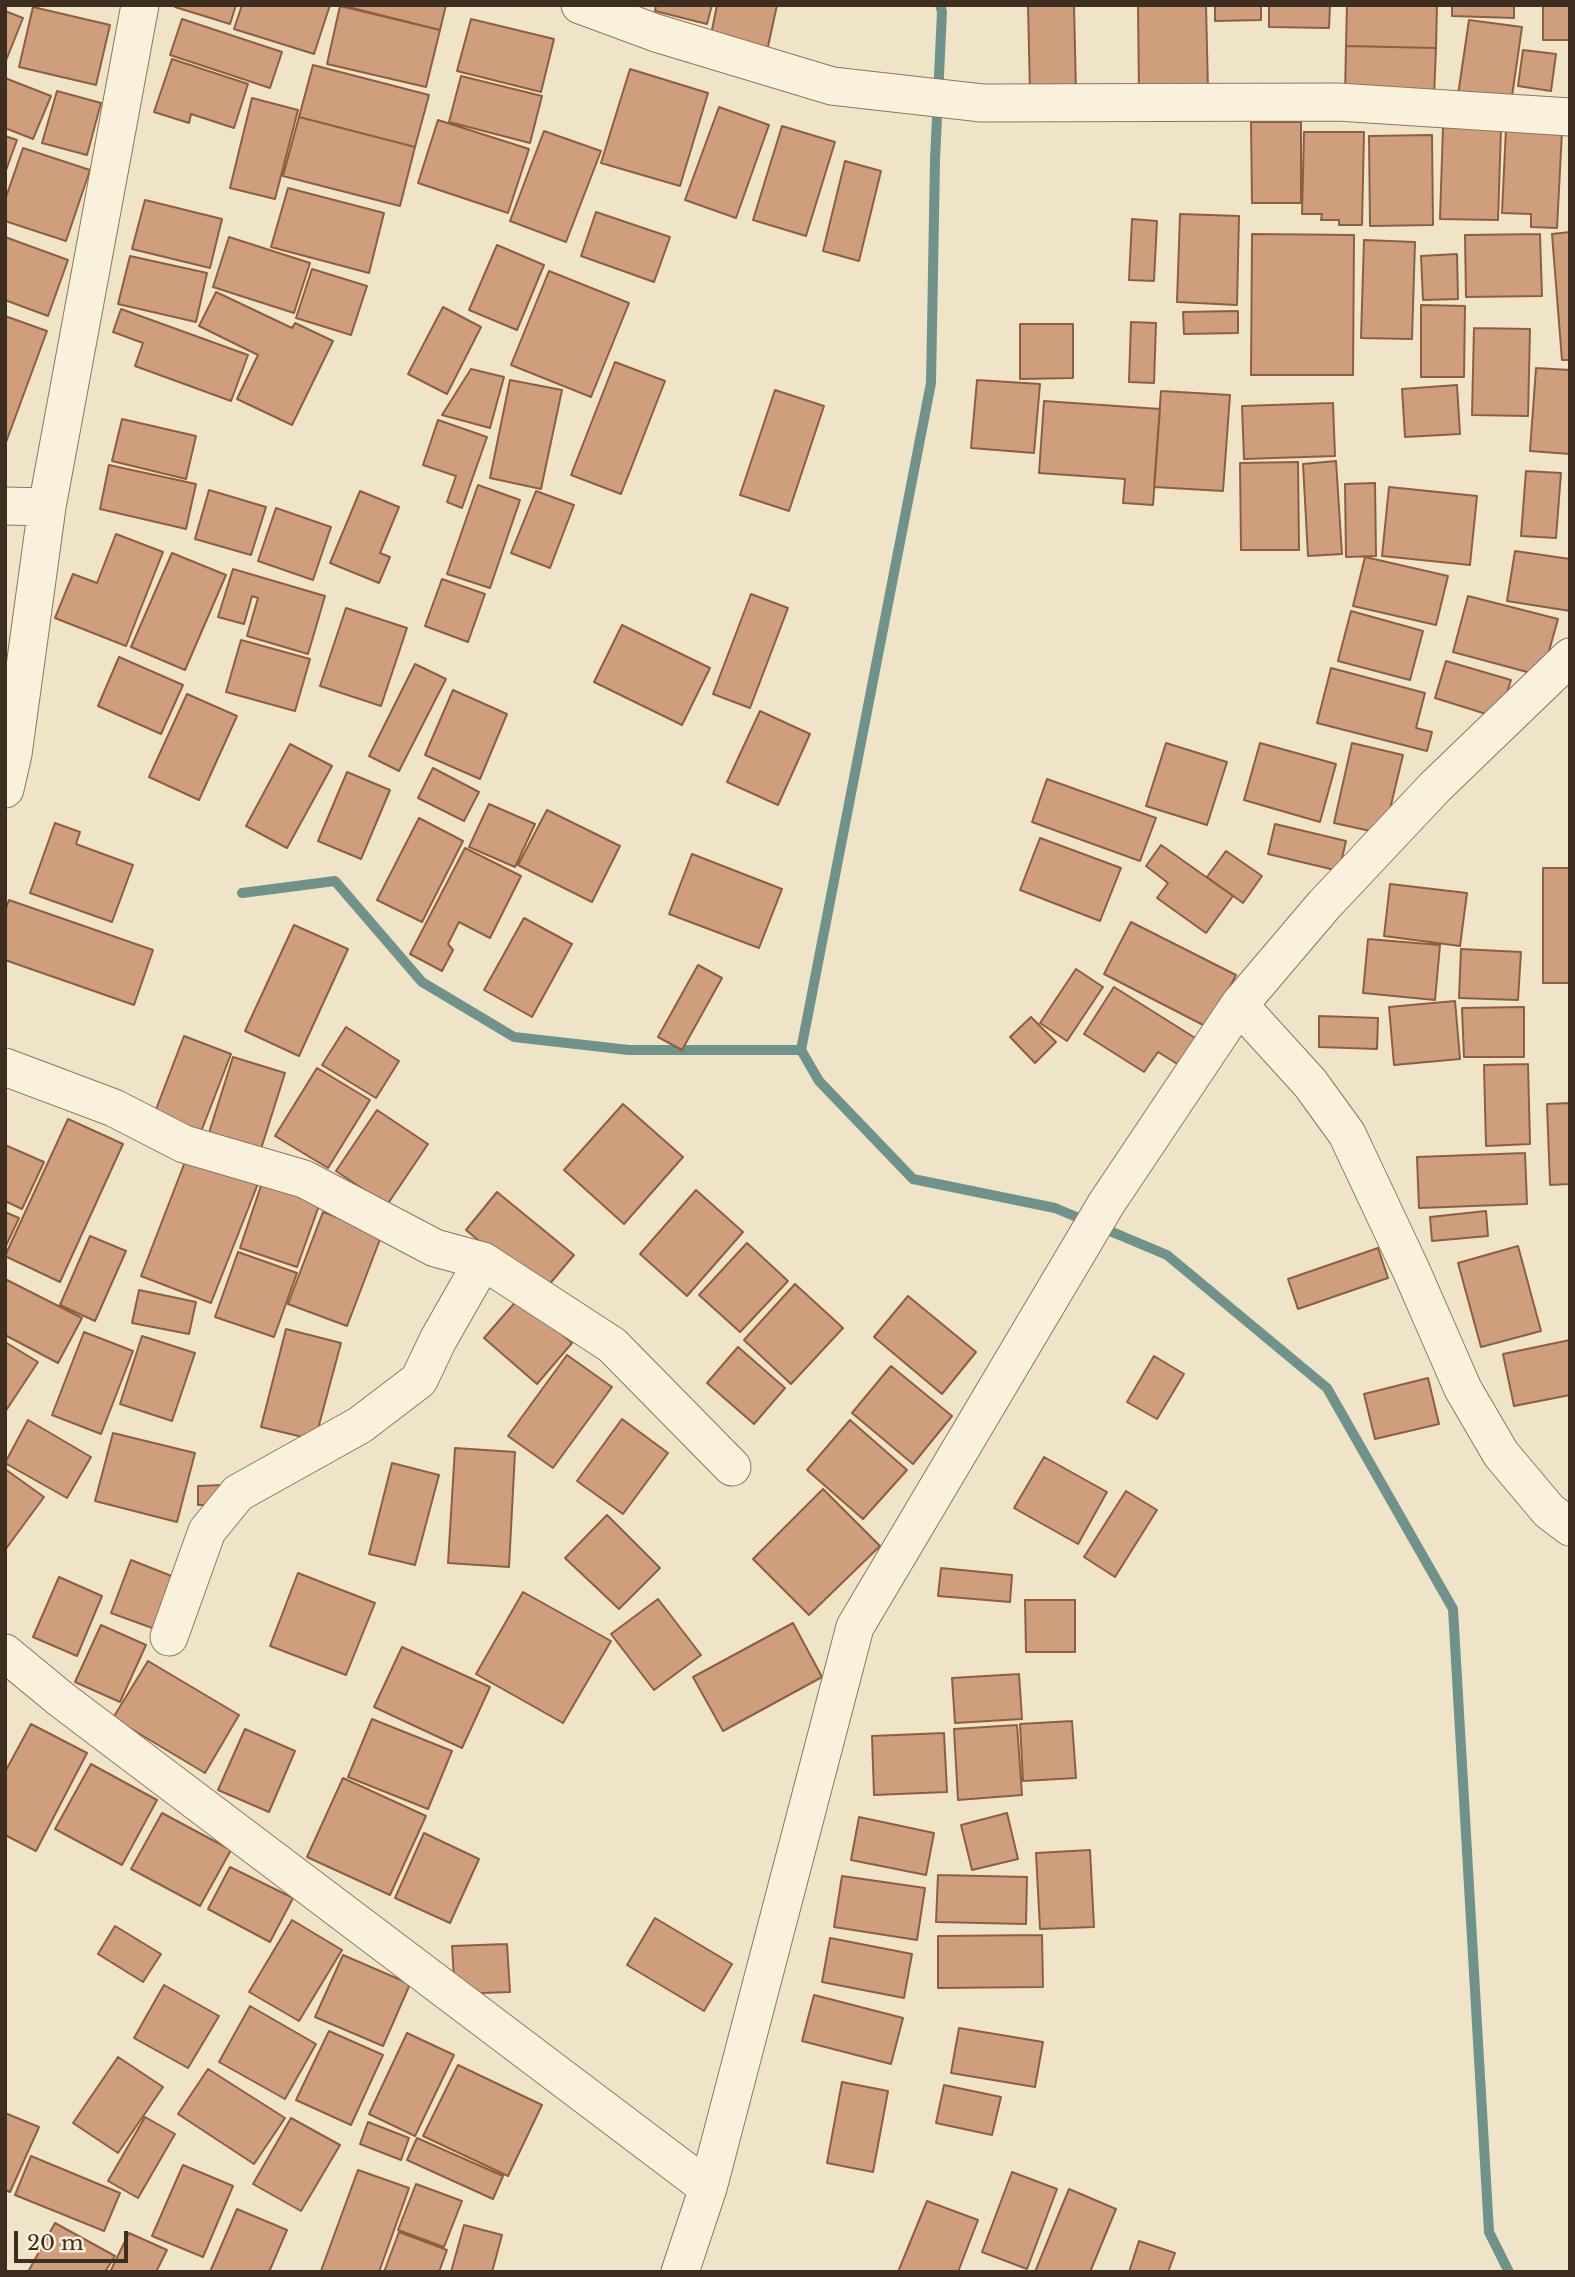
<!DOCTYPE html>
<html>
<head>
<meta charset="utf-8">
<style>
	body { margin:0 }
	#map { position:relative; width:1575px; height:2277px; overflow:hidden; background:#f0e4c8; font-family:"Libre Baskerville",serif }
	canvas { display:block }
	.frame { position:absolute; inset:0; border:7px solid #3d2e20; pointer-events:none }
	.scale { position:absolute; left:14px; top:2231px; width:114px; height:32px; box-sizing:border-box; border:4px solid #3d2e20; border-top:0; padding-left:9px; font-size:21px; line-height:24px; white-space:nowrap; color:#3d2e20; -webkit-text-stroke:5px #f7eed8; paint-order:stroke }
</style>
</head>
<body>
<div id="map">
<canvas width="1575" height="2277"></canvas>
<div class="frame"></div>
<div class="scale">20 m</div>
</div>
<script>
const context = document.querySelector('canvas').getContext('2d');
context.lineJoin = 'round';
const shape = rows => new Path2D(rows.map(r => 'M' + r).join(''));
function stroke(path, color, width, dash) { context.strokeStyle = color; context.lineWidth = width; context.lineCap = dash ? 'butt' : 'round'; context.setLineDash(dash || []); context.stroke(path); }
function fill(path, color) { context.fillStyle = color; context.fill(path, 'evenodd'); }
stroke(shape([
	[940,5,942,12,935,160,931,383,801,1050,819,1081,913,1179,1055,1208,1167,1255,1327,1388,1453,1609,1489,2232,1509,2272],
	[242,893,335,881,422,982,514,1037,629,1050,801,1050]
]), '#6f938a', 10);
const building = shape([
	[176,5,236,5,230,24,175,7,176,5],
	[242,5,330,5,314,54,234,29,242,5],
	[340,5,446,5,440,30,340,5],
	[656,5,712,5,707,24,655,11,656,5],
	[717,5,777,5,767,51,710,40,717,5],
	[1028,5,1074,5,1076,93,1030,93,1028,5],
	[1138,5,1206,5,1208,91,1139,92,1138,5],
	[1215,5,1261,5,1261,20,1215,21,1215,5],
	[1269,5,1330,5,1329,28,1269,27,1269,5],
	[1347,5,1437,5,1436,48,1346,46,1347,5],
	[1452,5,1514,5,1514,18,1452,16,1452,5],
	[1543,5,1570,5,1570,40,1543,40,1543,5],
	[340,6,440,30,426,87,327,64,340,6],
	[33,7,110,25,96,85,19,67,33,7],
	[5,11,23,18,5,63,5,11],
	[182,19,282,52,270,88,170,55,182,19],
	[471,19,554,39,541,92,457,71,471,19],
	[1469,20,1522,27,1511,103,1458,95,1469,20],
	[1346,46,1436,48,1434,97,1345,96,1346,46],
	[1523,50,1556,54,1551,91,1518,86,1523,50],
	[172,59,248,84,234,128,191,114,189,123,154,112,172,59],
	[313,65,429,95,415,147,299,117,313,65],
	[630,69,708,93,680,186,601,163,630,69],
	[461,76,542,96,530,143,449,122,461,76],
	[5,78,51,96,33,139,5,128,5,78],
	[57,91,101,103,87,155,42,143,57,91],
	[252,98,298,110,275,199,230,188,252,98],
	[719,107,769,125,736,218,685,200,719,107],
	[299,117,415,147,400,206,283,176,299,117],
	[438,120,529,149,508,213,418,183,438,120],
	[1251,122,1301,122,1301,203,1252,203,1251,122],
	[782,126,835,142,806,236,753,220,782,126],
	[1443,127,1501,129,1498,220,1440,219,1443,127],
	[1506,128,1562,131,1557,228,1531,227,1531,214,1502,213,1506,128],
	[544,131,601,151,566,242,510,221,544,131],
	[1304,132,1364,132,1362,225,1339,225,1339,220,1321,220,1322,214,1302,214,1304,132],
	[1432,135,1433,225,1370,226,1369,136,1432,135],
	[5,136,17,140,5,173,5,136],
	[23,148,90,170,66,241,5,221,5,200,23,148],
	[845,161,881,171,859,261,823,251,845,161],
	[288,188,384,213,369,273,271,247,288,188],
	[145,200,222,219,210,268,132,249,145,200],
	[596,212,670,237,654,282,581,256,596,212],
	[1180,214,1239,216,1237,305,1177,302,1180,214],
	[1132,219,1157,221,1154,281,1129,280,1132,219],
	[1570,232,1570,360,1562,360,1552,234,1570,232],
	[1252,234,1354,235,1353,375,1251,375,1252,234],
	[1540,234,1542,296,1466,297,1465,235,1540,234],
	[5,237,68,260,48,316,5,300,5,237],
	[229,237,310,263,294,313,213,287,229,237],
	[1364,240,1415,242,1412,339,1361,338,1364,240],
	[497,245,544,265,517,330,469,310,497,245],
	[1457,254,1458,299,1423,300,1421,256,1457,254],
	[130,256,207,273,196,322,118,304,130,256],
	[312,269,367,286,351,335,296,318,312,269],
	[549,271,629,303,591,397,511,365,549,271],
	[216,292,292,328,295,323,333,341,292,425,237,399,258,355,199,326,216,292],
	[1421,305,1465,306,1464,377,1421,377,1421,305],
	[443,307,481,327,447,394,408,374,443,307],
	[121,309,248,355,231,401,135,366,143,343,113,332,121,309],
	[1238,311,1238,333,1184,334,1183,312,1238,311],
	[5,316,47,331,5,445,5,316],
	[1131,322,1156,323,1154,383,1129,382,1131,322],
	[1020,324,1073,324,1073,378,1020,379,1020,324],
	[1474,328,1530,329,1528,416,1472,415,1474,328],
	[615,362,665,381,621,494,571,475,615,362],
	[1536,368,1570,370,1570,454,1530,451,1536,368],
	[471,369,504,377,490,428,442,415,471,369],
	[510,380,562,390,541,489,490,478,510,380],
	[977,380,1040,384,1034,453,971,448,977,380],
	[1457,385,1460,434,1405,437,1402,389,1457,385],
	[775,390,824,406,789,511,740,495,775,390],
	[1161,391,1230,395,1223,491,1154,487,1161,391],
	[1044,401,1160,409,1153,505,1123,503,1125,479,1039,473,1044,401],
	[1333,403,1335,456,1244,459,1242,406,1333,403],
	[122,419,196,436,186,479,112,461,122,419],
	[438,420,487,437,462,508,447,502,456,476,423,465,438,420],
	[1336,461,1342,554,1308,556,1303,464,1336,461],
	[1298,462,1299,550,1241,550,1240,463,1298,462],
	[109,465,196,484,186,529,100,509,109,465],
	[1526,471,1561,473,1556,538,1521,536,1526,471],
	[1375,483,1376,556,1346,557,1345,484,1375,483],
	[478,485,520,500,490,588,447,574,478,485],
	[1389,487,1477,496,1470,565,1382,556,1389,487],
	[209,490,266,507,251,555,195,539,209,490],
	[360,491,399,507,380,553,390,557,379,583,330,563,360,491],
	[536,491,574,505,550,568,511,553,536,491],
	[276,508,331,527,313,580,258,561,276,508],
	[116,534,163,552,126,646,55,618,73,574,97,583,116,534],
	[1515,551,1570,559,1570,611,1507,601,1515,551],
	[172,553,226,575,185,670,131,647,172,553],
	[1365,557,1448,576,1436,625,1353,606,1365,557],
	[233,569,325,596,308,654,247,636,258,598,252,596,244,624,218,617,233,569],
	[442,579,485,594,468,642,425,626,442,579],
	[751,594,788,608,750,708,713,694,751,594],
	[1468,596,1558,619,1542,676,1453,652,1468,596],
	[346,608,407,628,381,706,320,686,346,608],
	[1351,611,1423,631,1410,680,1338,661,1351,611],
	[622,625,710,668,682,725,594,682,622,625],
	[241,640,310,659,295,711,226,692,241,640],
	[119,657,183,685,161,734,98,706,119,657],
	[1446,661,1511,680,1499,718,1435,698,1446,661],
	[415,664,446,679,399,771,369,756,415,664],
	[1331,668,1425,693,1416,728,1432,732,1427,751,1317,723,1331,668],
	[453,690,507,714,480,779,425,755,453,690],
	[187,694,237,716,199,800,149,777,187,694],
	[760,711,810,734,778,805,727,782,760,711],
	[1166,743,1227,762,1207,825,1146,806,1166,743],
	[1260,743,1336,764,1320,822,1244,800,1260,743],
	[1352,743,1403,755,1384,834,1334,823,1352,743],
	[290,744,332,766,287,848,246,826,290,744],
	[433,768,479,792,464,821,418,798,433,768],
	[347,772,390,790,361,859,318,841,347,772],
	[1047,779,1156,818,1140,861,1032,822,1047,779],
	[489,804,535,824,515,867,469,847,489,804],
	[547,810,620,846,592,902,518,865,547,810],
	[419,818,463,841,422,922,377,900,419,818],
	[55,823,80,832,76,844,133,865,112,922,30,893,55,823],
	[1275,824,1346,841,1339,871,1268,854,1275,824],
	[1040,838,1121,868,1100,921,1020,890,1040,838],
	[1161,845,1233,896,1206,933,1157,898,1168,883,1146,866,1161,845],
	[465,848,521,876,490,938,459,922,448,944,453,950,442,971,410,954,465,848],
	[1226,851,1262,876,1243,903,1207,877,1226,851],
	[692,854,782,889,759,948,669,914,692,854],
	[1543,868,1570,868,1570,983,1543,983,1543,868],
	[1390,884,1467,893,1460,946,1384,936,1390,884],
	[9,900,153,950,134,1005,5,960,5,911,9,900],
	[524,918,572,944,532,1017,484,990,524,918],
	[1131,922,1236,975,1209,1028,1104,974,1131,922],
	[294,925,348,949,299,1056,245,1031,294,925],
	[1368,939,1440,945,1435,1000,1363,993,1368,939],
	[1461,949,1521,952,1518,1000,1459,998,1461,949],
	[698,965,722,978,682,1050,658,1037,698,965],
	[1076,969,1103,987,1067,1041,1040,1023,1076,969],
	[1114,987,1200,1041,1184,1068,1158,1052,1144,1072,1084,1034,1114,987],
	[1455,1001,1460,1059,1394,1065,1389,1007,1455,1001],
	[1524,1007,1524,1057,1464,1057,1462,1008,1524,1007],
	[1319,1016,1378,1018,1377,1049,1319,1047,1319,1016],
	[1031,1017,1056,1042,1035,1063,1010,1037,1031,1017],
	[346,1027,399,1061,376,1098,322,1065,346,1027],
	[184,1036,231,1054,199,1137,152,1120,184,1036],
	[233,1057,285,1073,260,1152,208,1136,233,1057],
	[1528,1064,1530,1144,1486,1146,1484,1065,1528,1064],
	[317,1068,370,1100,328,1168,275,1136,317,1068],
	[1570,1103,1570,1184,1550,1185,1547,1104,1570,1103],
	[623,1104,683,1157,624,1224,564,1170,623,1104],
	[377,1110,428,1144,387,1205,336,1171,377,1110],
	[68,1119,123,1144,60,1282,5,1256,68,1119],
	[5,1145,44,1162,22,1209,5,1201,5,1145],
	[1525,1153,1527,1204,1419,1208,1417,1157,1525,1153],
	[188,1154,259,1181,211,1303,141,1276,188,1154],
	[263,1180,321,1200,297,1267,240,1248,263,1180],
	[696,1190,743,1232,687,1296,640,1254,696,1190],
	[497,1192,574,1255,542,1293,466,1230,497,1192],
	[1486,1211,1488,1236,1432,1241,1430,1217,1486,1211],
	[5,1212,19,1218,5,1248,5,1212],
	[323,1212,382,1234,347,1326,288,1304,323,1212],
	[90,1236,126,1251,95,1321,60,1305,90,1236],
	[747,1243,788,1281,740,1332,699,1295,747,1243],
	[1518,1246,1541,1331,1481,1347,1458,1263,1518,1246],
	[1378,1248,1388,1278,1298,1309,1288,1279,1378,1248],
	[238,1252,297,1273,274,1337,215,1317,238,1252],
	[5,1279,82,1318,58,1363,5,1335,5,1279],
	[795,1284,843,1328,791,1384,744,1340,795,1284],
	[139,1290,196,1302,189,1334,132,1323,139,1290],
	[908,1296,976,1352,942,1394,874,1337,908,1296],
	[519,1298,572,1343,537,1384,484,1338,519,1298],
	[286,1329,341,1343,315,1440,261,1427,286,1329],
	[84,1332,133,1351,101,1434,52,1415,84,1332],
	[142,1336,195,1353,172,1421,120,1404,142,1336],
	[1570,1340,1570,1395,1514,1406,1503,1354,1570,1340],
	[5,1342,38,1362,5,1412,5,1342],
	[738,1347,785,1388,754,1424,707,1383,738,1347],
	[567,1355,612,1387,553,1468,508,1436,567,1355],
	[1154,1356,1184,1374,1157,1419,1127,1402,1154,1356],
	[891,1366,952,1416,913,1464,852,1413,891,1366],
	[1428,1378,1439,1424,1375,1439,1364,1394,1428,1378],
	[622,1419,668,1453,623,1514,577,1481,622,1419],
	[28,1420,91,1457,67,1498,5,1463,28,1420],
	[850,1420,907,1470,863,1519,807,1470,850,1420],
	[113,1433,195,1453,177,1522,95,1501,113,1433],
	[455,1448,515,1452,509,1567,448,1563,455,1448],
	[1044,1457,1107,1492,1078,1544,1014,1508,1044,1457],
	[392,1463,439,1475,415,1565,369,1554,392,1463],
	[5,1469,44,1497,5,1550,5,1469],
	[223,1485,223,1505,198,1505,198,1486,223,1485],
	[823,1489,880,1546,809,1615,753,1559,823,1489],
	[1126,1491,1157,1510,1115,1577,1084,1557,1126,1491],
	[607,1515,660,1568,619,1609,565,1558,607,1515],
	[131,1560,174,1577,155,1629,111,1613,131,1560],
	[941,1568,1012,1575,1010,1602,938,1596,941,1568],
	[298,1573,375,1603,346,1675,270,1646,298,1573],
	[59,1577,102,1596,77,1656,33,1637,59,1577],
	[523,1592,611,1641,563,1723,476,1674,523,1592],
	[658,1599,701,1655,654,1690,611,1634,658,1599],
	[1025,1600,1075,1600,1075,1652,1026,1652,1025,1600],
	[793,1623,822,1677,723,1731,693,1677,793,1623],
	[101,1625,146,1645,120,1702,75,1682,101,1625],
	[402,1647,490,1687,462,1748,374,1707,402,1647],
	[148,1661,239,1715,205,1773,113,1718,148,1661],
	[1019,1674,1022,1719,955,1723,952,1678,1019,1674],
	[372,1719,452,1751,428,1809,348,1777,372,1719],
	[1072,1721,1076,1778,1023,1781,1020,1724,1072,1721],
	[31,1724,87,1753,36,1851,5,1835,5,1772,31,1724],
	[1017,1725,1022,1795,958,1800,954,1729,1017,1725],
	[245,1729,295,1751,269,1812,218,1790,245,1729],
	[944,1733,947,1792,874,1795,872,1736,944,1733],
	[91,1764,157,1800,122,1865,55,1829,91,1764],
	[343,1778,426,1816,390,1895,307,1857,343,1778],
	[162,1813,231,1850,200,1906,131,1869,162,1813],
	[1007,1813,1018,1859,972,1870,961,1825,1007,1813],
	[859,1817,934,1833,926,1875,851,1860,859,1817],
	[424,1833,479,1859,450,1923,395,1898,424,1833],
	[1090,1850,1094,1927,1040,1929,1036,1853,1090,1850],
	[230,1867,293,1898,270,1942,208,1909,230,1867],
	[938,1875,1027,1877,1026,1924,936,1922,938,1875],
	[842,1876,925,1888,917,1940,834,1927,842,1876],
	[655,1918,732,1964,704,2011,627,1965,655,1918],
	[292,1920,342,1950,299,2021,249,1992,292,1920],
	[115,1926,161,1954,143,1982,98,1954,115,1926],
	[1042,1935,1043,1987,938,1988,938,1936,1042,1935],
	[830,1938,912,1954,904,1998,822,1982,830,1938],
	[507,1944,510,1992,455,1994,452,1946,507,1944],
	[343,1955,410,1984,383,2046,315,2017,343,1955],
	[164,1985,219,2016,188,2068,134,2038,164,1985],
	[814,1995,903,2018,891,2064,802,2041,814,1995],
	[250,2006,316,2044,285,2099,219,2062,250,2006],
	[959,2028,1043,2042,1035,2087,951,2073,959,2028],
	[329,2031,383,2055,351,2125,296,2100,329,2031],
	[407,2033,454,2055,415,2136,369,2114,407,2033],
	[118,2057,163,2087,118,2153,73,2123,118,2057],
	[458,2065,542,2105,508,2176,423,2136,458,2065],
	[208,2069,285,2118,254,2164,178,2114,208,2069],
	[842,2082,888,2091,873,2172,827,2163,842,2082],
	[944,2085,1001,2097,992,2135,936,2123,944,2085],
	[5,2113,39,2127,10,2192,5,2190,5,2113],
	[145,2117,175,2134,138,2198,108,2181,145,2117],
	[291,2118,340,2145,301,2211,253,2184,291,2118],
	[368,2122,409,2138,401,2160,360,2144,368,2122],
	[417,2138,503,2176,493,2199,407,2160,417,2138],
	[31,2156,120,2193,104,2231,15,2195,31,2156],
	[183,2165,233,2186,203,2257,152,2236,183,2165],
	[358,2170,409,2188,379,2272,325,2272,321,2271,358,2170],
	[1012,2172,1057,2189,1027,2269,982,2252,1012,2172],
	[416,2184,462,2201,444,2247,398,2230,416,2184],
	[1069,2189,1116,2209,1090,2272,1035,2272,1069,2189],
	[927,2201,978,2220,958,2272,898,2272,927,2201],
	[237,2209,287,2230,269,2272,210,2272,237,2209],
	[55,2223,115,2256,105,2272,28,2272,55,2223],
	[464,2225,502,2235,492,2272,451,2272,464,2225],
	[399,2232,447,2250,439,2272,384,2272,399,2232],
	[129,2233,167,2250,156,2272,110,2272,129,2233],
	[1139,2241,1175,2253,1168,2272,1129,2272,1139,2241]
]);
fill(building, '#cf9f7d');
stroke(building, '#8d5f41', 2);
const street = shape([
	[580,5,656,33,832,86,982,103,1338,102,1570,117],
	[5,506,47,507],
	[5,789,13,754,47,507,140,5],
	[1239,1005,1310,1083,1347,1134,1411,1270,1463,1389,1501,1454,1549,1511,1570,1527],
	[5,1067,114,1108,184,1144,304,1179,435,1248,483,1261,612,1345,732,1467],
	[169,1637,207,1531,238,1493,360,1425,419,1380,438,1340,483,1261],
	[5,1653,62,1700,708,2188],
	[680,2272,708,2188,855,1627,1106,1204,1239,1005,1324,905,1435,787,1570,657]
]);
stroke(street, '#8d765c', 39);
stroke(street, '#faf1dc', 37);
</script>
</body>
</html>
